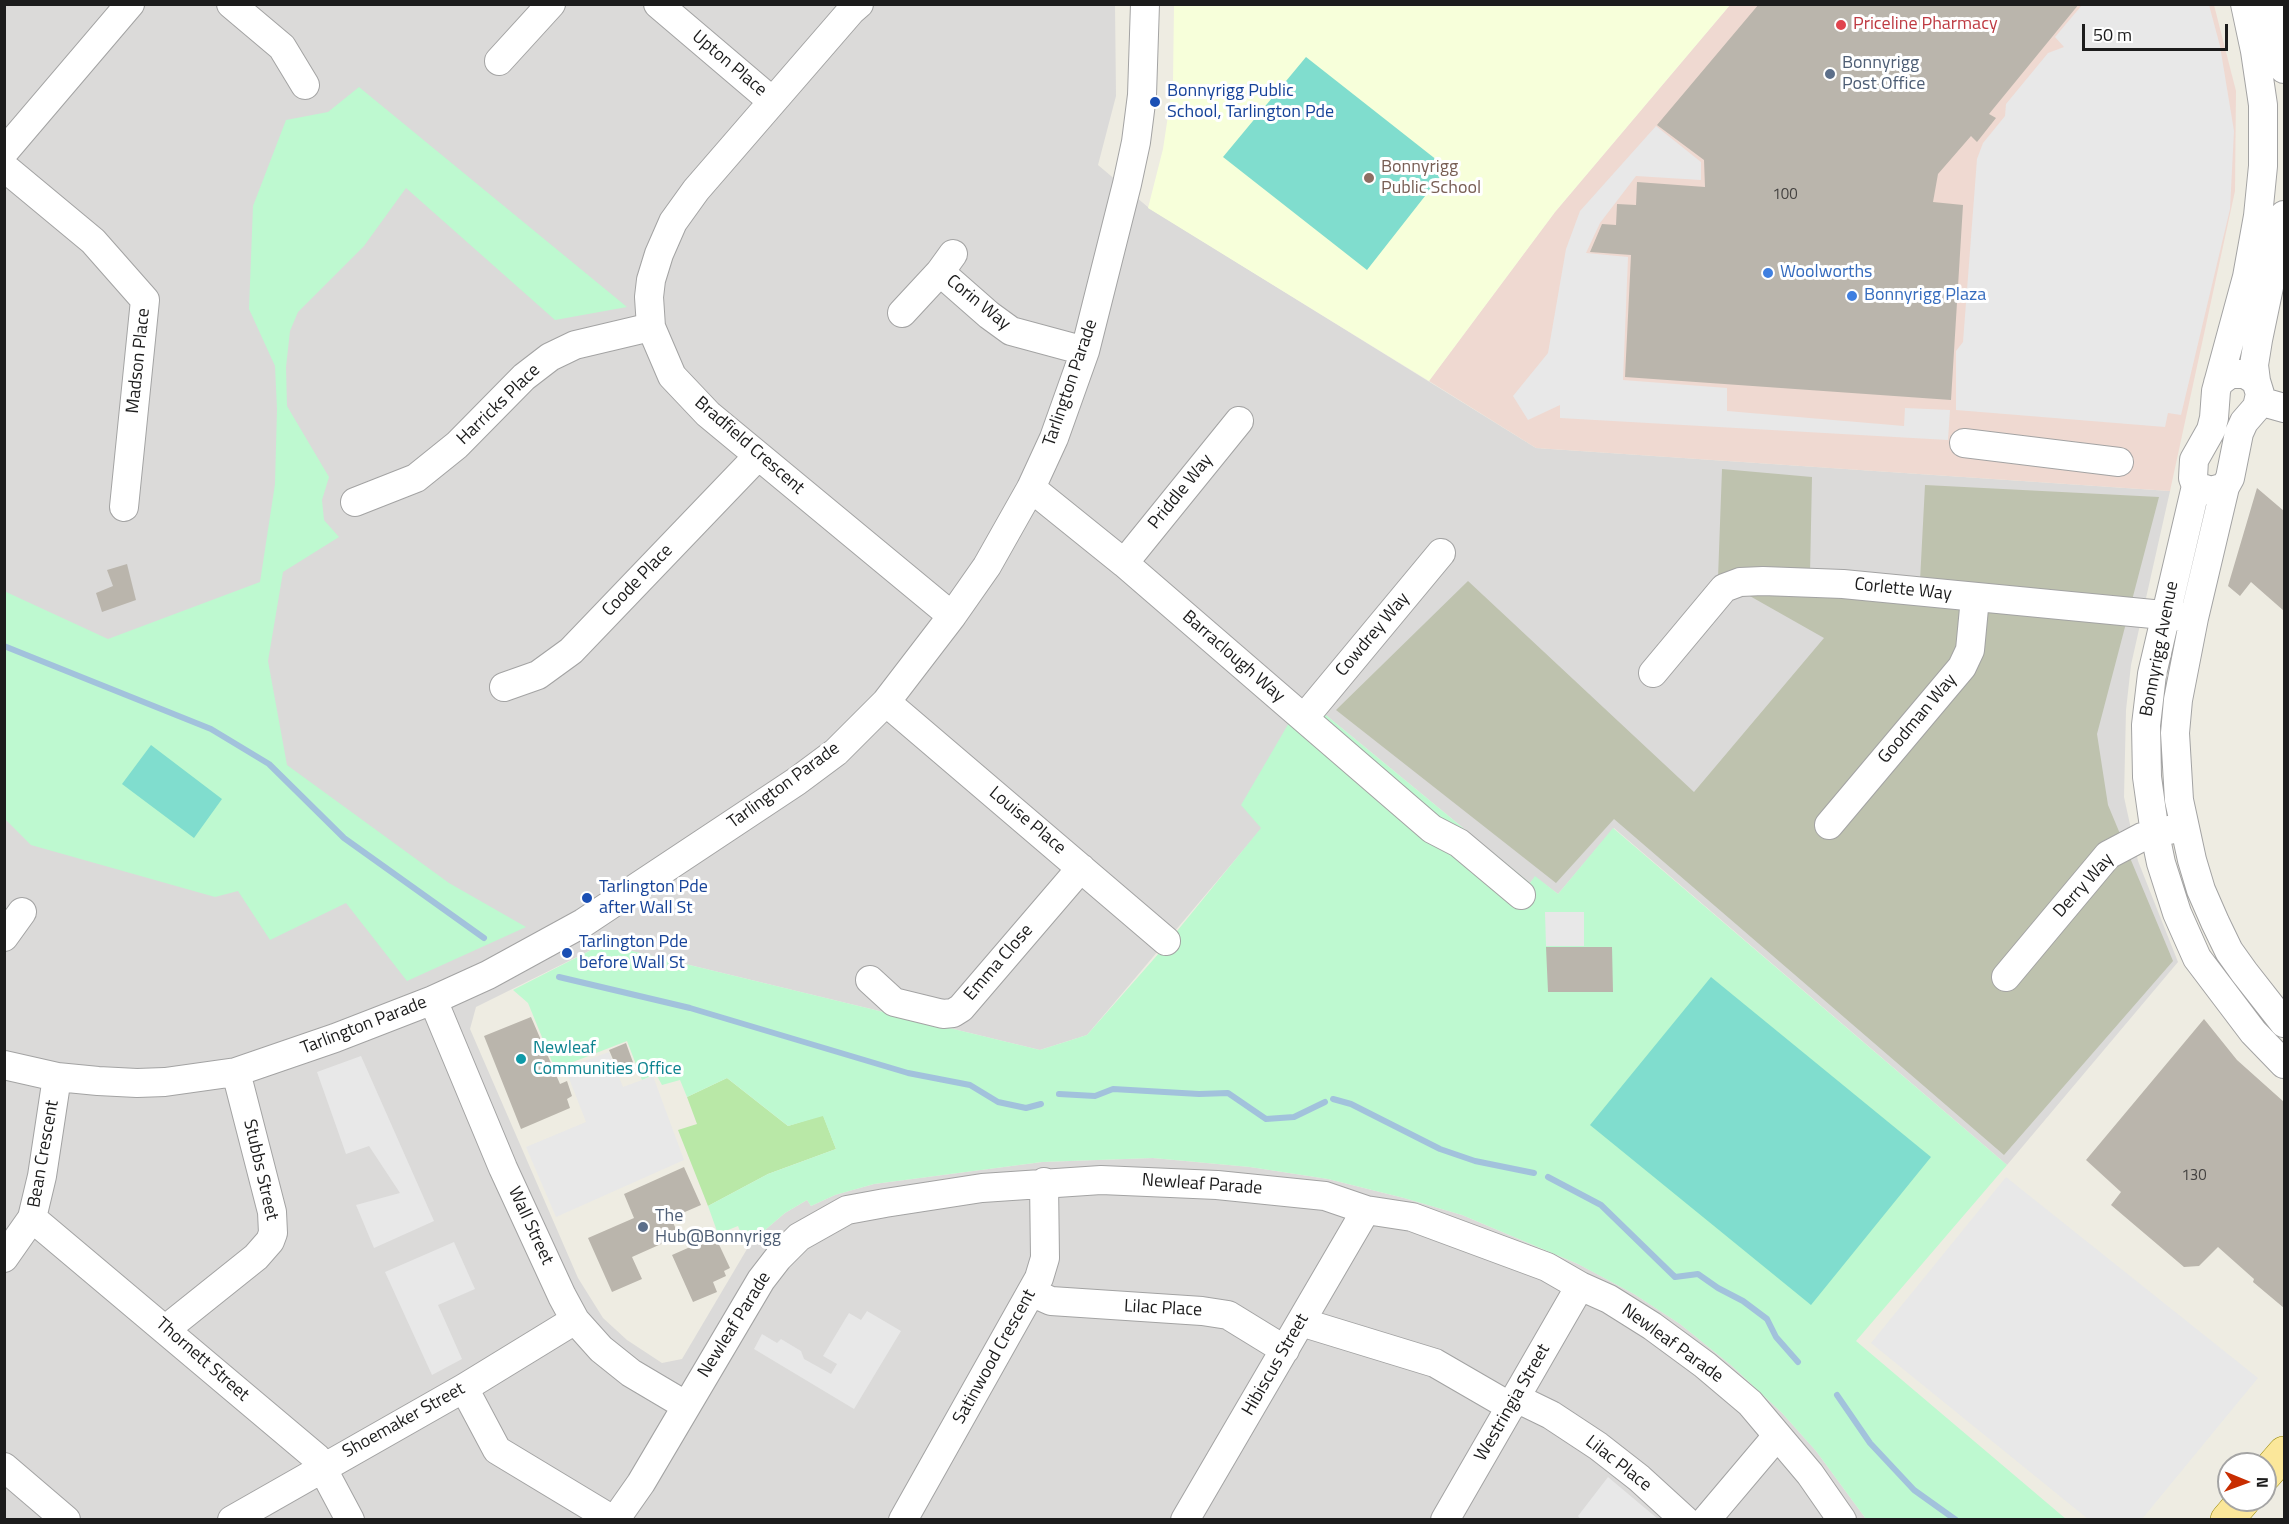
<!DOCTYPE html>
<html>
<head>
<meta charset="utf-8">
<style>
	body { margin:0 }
	#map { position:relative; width:2289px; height:1524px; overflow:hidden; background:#eeece2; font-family:"Titillium Web",sans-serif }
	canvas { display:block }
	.frame { position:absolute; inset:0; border:6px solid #1c1c1c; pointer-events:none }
	.north { position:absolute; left:2217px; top:1452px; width:60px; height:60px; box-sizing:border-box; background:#fff; border:2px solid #a4a4a4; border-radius:50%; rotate:91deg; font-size:16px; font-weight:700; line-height:24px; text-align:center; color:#1c1c1c }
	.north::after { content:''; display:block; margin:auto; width:21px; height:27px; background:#c82d01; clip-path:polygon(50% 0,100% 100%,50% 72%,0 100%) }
	.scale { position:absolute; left:2082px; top:24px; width:146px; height:27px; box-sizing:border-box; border:3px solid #1c1c1c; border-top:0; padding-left:8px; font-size:18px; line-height:21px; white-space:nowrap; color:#1c1c1c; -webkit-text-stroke:4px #fff; paint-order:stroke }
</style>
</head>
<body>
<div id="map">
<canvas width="2289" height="1524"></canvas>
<div class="frame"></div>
<div class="north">N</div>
<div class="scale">50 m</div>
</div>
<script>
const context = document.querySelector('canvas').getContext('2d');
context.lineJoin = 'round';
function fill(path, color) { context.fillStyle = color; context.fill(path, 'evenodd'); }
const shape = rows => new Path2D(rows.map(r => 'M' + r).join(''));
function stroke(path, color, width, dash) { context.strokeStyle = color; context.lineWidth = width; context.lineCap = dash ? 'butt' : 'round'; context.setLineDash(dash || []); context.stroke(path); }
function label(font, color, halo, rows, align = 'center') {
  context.font = font + ' "Titillium Web",sans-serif'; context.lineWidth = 6; context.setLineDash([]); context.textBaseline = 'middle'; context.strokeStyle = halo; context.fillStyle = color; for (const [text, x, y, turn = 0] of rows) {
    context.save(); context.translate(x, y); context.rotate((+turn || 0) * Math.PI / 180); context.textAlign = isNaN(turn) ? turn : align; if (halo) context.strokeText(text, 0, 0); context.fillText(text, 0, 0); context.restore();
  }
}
fill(shape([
	[5,5,1115,5,1116,96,1098,165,1149,208,1536,448,2170,491,2131,665,2126,710,2124,797,2138,861,2178,962,2007,1165,1614,828,1558,894,1535,877,1530,883,1304,697,1262,828,1087,1035,1040,1050,603,944,476,1007,470,1029,578,1278,603,1318,627,1340,662,1363,682,1359,747,1249,765,1230,785,1213,807,1200,811,1206,835,1195,874,1184,1042,1162,1153,1158,1250,1167,1328,1179,1404,1198,1462,1215,1580,1265,1634,1294,1680,1324,1732,1366,1782,1413,1816,1451,1866,1519,5,1520]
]), '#dbdad9');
fill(shape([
	[1730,5,2214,5,2236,91,2235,191,2170,491,1536,448,1429,381,1555,212]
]), '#efd9d1');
fill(shape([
	[1174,5,1730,5,1555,212,1429,381,1148,208,1163,149,1173,82]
]), '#f7ffda');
fill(shape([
	[1722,469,1812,477,1810,574,1920,581,1925,485,2159,497,2097,734,2108,805,2173,961,2004,1155,1614,819,1556,883,1336,710,1468,581,1694,792,1824,638,1718,578]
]), '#bec2ae');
fill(shape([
	[727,1078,788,1126,823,1115,836,1149,768,1174,708,1206,678,1130,697,1124,687,1097]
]), '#b9e8a7');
fill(shape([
	[359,87,627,307,555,320,406,188,364,246,298,312,290,331,286,367,287,406,329,477,322,500,324,520,339,537,283,572,268,661,287,765,449,883,526,927,407,981,346,903,270,940,238,891,215,897,31,845,5,819,4,591,108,639,260,582,275,484,277,409,275,366,249,309,253,206,286,120,328,112],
	[1304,697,1530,883,1535,876,1558,894,1613,828,2007,1165,1856,1341,2066,1519,1866,1519,1816,1451,1782,1413,1732,1366,1680,1324,1634,1294,1578,1264,1462,1215,1404,1198,1328,1179,1250,1167,1153,1158,1042,1162,874,1184,835,1195,811,1206,807,1200,785,1213,765,1230,747,1249,738,1226,718,1234,708,1206,768,1174,836,1149,823,1116,788,1126,727,1078,687,1097,680,1080,662,1085,656,1074,642,1080,627,1041,555,1069,528,1003,513,990,603,944,1040,1050,1087,1035,1160,952,1261,828,1241,805]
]), '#bef9d0');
fill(shape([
	[1306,57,1447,168,1367,270,1223,157],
	[151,745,222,799,194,838,122,784],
	[1711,977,1931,1157,1811,1305,1590,1125]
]), '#80ddce');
fill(shape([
	[2082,5,2209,5,2220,46,2234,131,2230,209,2181,415,2168,413,2165,427,1956,410,1956,351,1963,342,1977,159,1983,143,2005,116,2006,104,2048,53,2064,47,2055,37],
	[1656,126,1701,162,1701,180,1636,176,1600,223,1586,253,1628,257,1623,380,1727,388,1727,411,1904,426,1905,408,1950,410,1948,440,1560,418,1560,405,1528,420,1513,396,1548,353,1566,249,1580,211],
	[1545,912,1584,912,1584,946,1546,946],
	[609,1052,623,1087,653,1076,684,1160,556,1217,526,1147,586,1122,565,1068],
	[361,1056,434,1221,374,1248,356,1205,400,1193,369,1146,346,1154,317,1072],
	[2006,1177,2258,1378,2142,1519,2088,1519,1871,1343],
	[454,1242,475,1289,438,1305,462,1359,432,1375,385,1272],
	[867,1311,901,1331,854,1409,754,1349,762,1334,777,1343,781,1339,801,1351,804,1359,831,1374,837,1364,823,1356,849,1313,861,1320],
	[1608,1477,1658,1519,1581,1520,1578,1516]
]), '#e8e8e8');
stroke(shape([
	[4,646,211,729,269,764,344,838,484,938],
	[559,977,690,1008,908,1073,970,1085,998,1102,1026,1108,1041,1104],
	[1059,1094,1095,1096,1113,1089,1199,1094,1228,1093,1266,1119,1294,1117,1325,1102],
	[1333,1099,1351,1104,1440,1149,1475,1161,1534,1173],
	[1548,1177,1601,1205,1675,1277,1698,1274,1718,1288,1743,1301,1767,1319,1776,1337,1798,1362],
	[1837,1395,1870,1443,1914,1490,1956,1520]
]), '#a2c2dc', 6);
fill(shape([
	[1759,4,2079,4,1989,114,1996,118,1977,142,1971,136,1938,174,1933,202,1963,205,1951,400,1625,377,1631,255,1590,252,1602,224,1616,225,1617,204,1636,205,1637,182,1705,187,1704,160,1657,125],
	[2257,488,2284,511,2284,611,2251,582,2240,596,2228,586],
	[127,564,136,600,102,612,96,593,113,586,107,570],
	[1546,947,1612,947,1613,992,1548,992],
	[531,1017,560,1084,567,1081,572,1096,567,1099,570,1108,521,1129,484,1036],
	[2204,1019,2237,1060,2284,1102,2284,1308,2253,1282,2254,1279,2218,1247,2199,1266,2184,1267,2111,1205,2121,1192,2086,1160],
	[626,1043,634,1065,618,1071,609,1050],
	[684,1167,701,1205,671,1218,679,1236,632,1257,642,1279,612,1292,588,1238,634,1218,624,1194],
	[715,1236,730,1268,724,1271,726,1276,713,1282,717,1292,693,1302,672,1255]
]), '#bab5ac');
const minor = shape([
	[231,4,282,47,305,85],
	[658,4,772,101],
	[859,4,851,11,696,190,673,222,659,254,651,280,649,297,651,327,672,376,708,414,952,616],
	[2271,4,2284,69],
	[499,61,551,4],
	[4,152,130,4],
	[4,167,93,241,145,300,124,507],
	[940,272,989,315,1011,331,1085,351],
	[902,313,940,272,953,254],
	[2256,381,2254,365,2258,340,2284,215],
	[2218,383,2230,374,2245,374,2256,381,2260,394,2257,407,2244,422,2239,433,2230,478,2225,487,2211,491,2196,486,2193,478,2194,460,2211,430,2214,418,2216,391,2247,277,2258,216,2263,166,2263,105,2255,51,2245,4],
	[2259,401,2284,408],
	[1964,443,2119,462],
	[2196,486,2152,674,2146,725,2147,777,2155,834,2161,863,2177,913,2197,958,2253,1032,2284,1064],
	[2225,487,2194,618,2178,700,2175,733,2179,800,2192,860,2201,890,2215,922,2229,951,2244,972,2284,1023],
	[1031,488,1124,563,1432,829,1459,843,1521,895],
	[355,502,416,478,457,445,524,377,550,357,575,345,651,327],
	[1124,563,1239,421],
	[1653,673,1724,588,1740,582,1763,581,1843,584,2194,618],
	[504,687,538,675,571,651,758,456],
	[886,702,1166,941],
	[1304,718,1441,553],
	[1829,825,1962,667,1970,650,1975,598],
	[4,937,22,912],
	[2006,977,2108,855,2142,837,2173,829],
	[870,980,894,1002,943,1014,953,1013,961,1008,1081,868],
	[433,1000,503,1168,562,1296,575,1320,601,1349,631,1373,685,1405],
	[4,1065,57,1077,98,1081,137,1083,165,1082,236,1072,335,1038,433,1000,488,975,583,923,797,781,836,752,886,702,952,616,987,566,1031,488,1054,438,1085,351,1127,184,1136,142,1142,95,1145,4],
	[32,1218,317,1458,350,1520],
	[4,1258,32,1218,42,1176,57,1077],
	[1033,1293,1051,1301,1202,1311,1228,1315,1285,1350],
	[1301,1322,1435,1363,1511,1407],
	[166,1329,256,1257,270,1241,273,1233,272,1212,236,1072],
	[464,1388,497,1450,613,1520],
	[1516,1398,1551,1415,1598,1446,1639,1478,1685,1520],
	[4,1467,66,1520],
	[232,1520,464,1388,575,1320],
	[615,1520,641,1483,761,1280,778,1258,799,1237,847,1210,885,1203,982,1188,1101,1180,1217,1185,1325,1196,1366,1210,1412,1217,1547,1267,1580,1286,1609,1299,1652,1326,1705,1365,1750,1403,1810,1474,1842,1520],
	[903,1520,1039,1278,1045,1258,1044,1182],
	[1185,1520,1366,1210],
	[1445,1520,1580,1286],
	[1706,1520,1777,1436]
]);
const major = shape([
	[2265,1475,2284,1453],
	[2227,1520,2244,1500]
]);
stroke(minor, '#a3a3a3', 30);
stroke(major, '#948401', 34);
stroke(minor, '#fff', 28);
stroke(major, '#fbe79a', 33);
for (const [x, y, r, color] of [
	[1841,25,6,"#e0444e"],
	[1830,74,6,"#5c6f8a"],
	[1155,102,6,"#1a4fb4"],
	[1369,178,6,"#8d6e63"],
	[1768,273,6,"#3f7fe0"],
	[1852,296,6,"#3f7fe0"],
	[587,898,6,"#1a4fb4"],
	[567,953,6,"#1a4fb4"],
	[521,1059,6,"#0f9aa8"],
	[643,1227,6,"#5c6f8a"]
]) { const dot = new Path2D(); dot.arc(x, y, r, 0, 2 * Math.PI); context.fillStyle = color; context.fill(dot); stroke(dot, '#fff', 2); }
label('15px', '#444240', null, [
	["100",1785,195],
	["130",2194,1176]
]);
label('18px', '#be3a42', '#fff', [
	["Priceline Pharmacy",1853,25]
], 'left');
label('18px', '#1c1c1c', '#fff', [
	["Upton Place",729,64,40],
	["Corin Way",978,303,39],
	["Madson Place",139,361,-84],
	["Tarlington Parade",1071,383,-71],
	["Harricks Place",499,405,-44],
	["Bradfield Crescent",749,446,41],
	["Priddle Way",1181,492,-51],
	["Coode Place",638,581,-46],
	["Corlette Way",1903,590,6],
	["Cowdrey Way",1373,635,-50],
	["Bonnyrigg Avenue",2160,649,-79],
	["Barraclough Way",1233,657,41],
	["Goodman Way",1918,719,-50],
	["Tarlington Parade",784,786,-36],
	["Louise Place",1027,821,40],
	["Derry Way",2084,886,-48],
	["Emma Close",999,963,-49],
	["Tarlington Parade",364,1026,-21],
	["Bean Crescent",44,1154,-80],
	["Stubbs Street",260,1170,77],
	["Newleaf Parade",1202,1185,4],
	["Wall Street",530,1226,65],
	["Lilac Place",1163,1309,3],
	["Newleaf Parade",735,1325,-58],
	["Newleaf Parade",1672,1344,36],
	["Satinwood Crescent",995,1357,-61],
	["Thornett Street",202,1360,41],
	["Hibiscus Street",1276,1365,-60],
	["Westringia Street",1513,1403,-60],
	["Shoemaker Street",404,1421,-29],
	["Lilac Place",1618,1464,38]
]);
label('18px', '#4e5e75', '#fff', [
	["Bonnyrigg",1842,64],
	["Post Office",1842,85],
	["The",655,1217],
	["Hub@Bonnyrigg",655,1238]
], 'left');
label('18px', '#164399', '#fff', [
	["Bonnyrigg Public",1167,92],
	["School, Tarlington Pde",1167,113],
	["Tarlington Pde",599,888],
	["after Wall St",599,909],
	["Tarlington Pde",579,943],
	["before Wall St",579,964]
], 'left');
label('18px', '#785e54', '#fff', [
	["Bonnyrigg",1381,168],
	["Public School",1381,189]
], 'left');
label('18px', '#366cbe', '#fff', [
	["Woolworths",1780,273],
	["Bonnyrigg Plaza",1864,296]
], 'left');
label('18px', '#0d838f', '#fff', [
	["Newleaf",533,1049],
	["Communities Office",533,1070]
], 'left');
</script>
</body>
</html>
